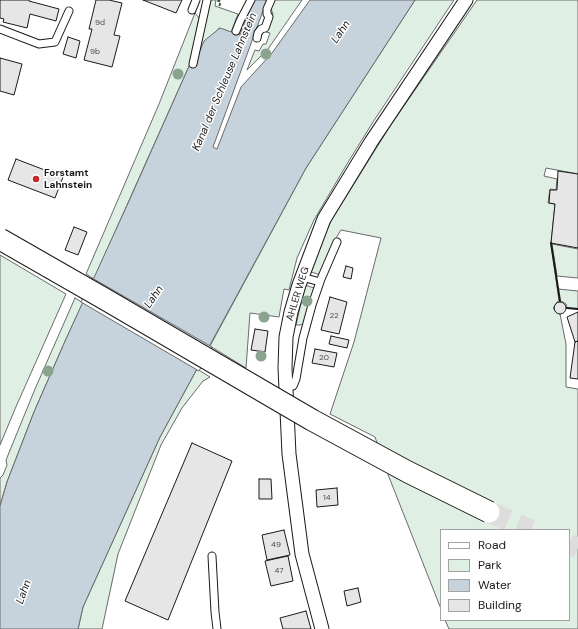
<!DOCTYPE html>
<html>
<head>
<meta charset="utf-8">
<style>
	body { margin:0 }
	#map { position:relative; width:578px; height:629px; overflow:hidden; background:#fff; font-family:"DM Sans",sans-serif }
	canvas { display:block }
	.legend { position:absolute; left:440px; top:529px; width:130px; height:92px; box-sizing:border-box; background:#fff; border:1px solid #a3a3a3; margin:0; padding:5px 7px; list-style:none; font-size:12px; color:#1a1a1a }
	.legend li { display:flex; align-items:center; gap:8px; height:20px }
	.legend b { width:20px; border:1px solid #a3a3a3 }
</style>
</head>
<body>
<div id="map">
<canvas width="578" height="629"></canvas>
<ul class="legend">
<li><b style="height:5px;background:#fff"></b>Road</li>
<li><b style="height:11px;background:#e0efe3"></b>Park</li>
<li><b style="height:11px;background:#c6d2dc"></b>Water</li>
<li><b style="height:11px;background:#e6e6e6"></b>Building</li>
</ul>
</div>
<script>
const context = document.querySelector('canvas').getContext('2d');
context.lineJoin = 'round';
function fill(path, color) { context.fillStyle = color; context.fill(path, 'evenodd'); }
const shape = rows => new Path2D(rows.map(r => 'M' + r).join(''));
function stroke(path, color, width, dash) { context.strokeStyle = color; context.lineWidth = width; context.lineCap = dash ? 'butt' : 'round'; context.setLineDash(dash || []); context.stroke(path); }
function label(font, color, halo, rows, align = 'center') {
  context.font = font + ' "DM Sans",sans-serif'; context.lineWidth = 3; context.setLineDash([]); context.textBaseline = 'middle'; context.strokeStyle = halo; context.fillStyle = color; for (const [text, x, y, turn = 0] of rows) {
    context.save(); context.translate(x, y); context.rotate((+turn || 0) * Math.PI / 180); context.textAlign = isNaN(turn) ? turn : align; if (halo) context.strokeText(text, 0, 0); context.fillText(text, 0, 0); context.restore();
  }
}
const green = shape([
	[210,0,216,0,215,6,238,14,231,33,219,28,197,58,210,0],
	[274,0,302,0,268,49,247,70,255,50,259,51,263,44,266,44,270,33,266,32,273,14,271,9,274,0],
	[415,0,454,0,373,122,347,164,314,220,297,258,289,290,284,289,279,317,250,313,246,368,210,346,306,168,415,0],
	[477,0,578,0,578,174,546,168,544,176,557,179,556,190,550,189,548,203,555,204,551,243,559,301,557,302,554,307,556,312,560,314,566,344,566,387,578,389,578,629,449,629,445,620,569,620,569,530,441,530,441,609,389,477,375,437,330,414,354,342,381,238,341,230,334,241,321,275,311,272,320,244,331,221,390,126,477,0],
	[195,13,199,18,190,64,94,279,86,274,159,104,195,13],
	[552,244,578,249,578,278,557,276,552,244],
	[0,255,66,294,15,409,0,445,0,255],
	[305,285,314,288,304,324,300,325,296,325,305,285],
	[558,289,578,291,578,309,567,308,566,304,563,302,560,301,558,289],
	[75,298,83,303,66,339,34,412,7,482,0,506,0,478,3,475,7,465,6,460,35,389,75,298],
	[197,369,210,377,203,381,182,408,161,445,118,554,102,629,78,629,83,607,160,437,197,369]
]);
fill(green, '#e0efe3');
stroke(green, '#6a6a6a', 1);
const water = shape([
	[253,0,267,0,213,147,217,149,241,87,272,53,310,0,415,0,306,168,160,437,83,607,78,629,0,629,0,506,7,482,34,412,66,339,129,201,190,64,193,64,197,58,204,41,220,28,240,35,253,0]
]);
fill(water, '#c6d2dc');
stroke(water, '#6a6a6a', 1);
const pier = shape([
	[92,278,212,347,199,371,81,302,92,278]
]);
fill(pier, '#fff');
stroke(pier, '#6a6a6a', 1);
const building = shape([
	[0,0,29,0,29,1,59,9,56,21,30,14,27,28,3,22,4,19,0,18,0,0],
	[96,0,109,0,122,3,114,35,120,36,112,67,84,60,92,29,89,29,96,0],
	[143,0,182,0,176,13,143,0],
	[68,37,80,41,76,58,63,54,68,37],
	[0,58,22,64,14,95,0,91,0,58],
	[16,159,63,177,55,198,8,180,16,159],
	[558,171,578,174,578,248,551,243,555,204,549,203,550,190,557,190,558,171],
	[74,227,87,232,78,255,65,250,74,227],
	[346,266,353,268,351,279,343,277,346,266],
	[330,297,347,302,339,334,321,330,330,297],
	'554 308a6 6 0 1 1 12 0a6 6 0 1 1-12 0Z',
	[578,312,578,341,575,342,567,317,578,312],
	[255,329,268,331,265,352,251,350,255,329],
	[331,336,349,340,347,348,329,344,331,336],
	[578,341,578,379,570,378,575,342,578,341],
	[315,349,337,353,334,367,312,363,315,349],
	[192,443,232,461,168,620,125,601,192,443],
	[259,479,271,479,272,499,259,499,259,479],
	[337,488,338,505,317,507,316,490,337,488],
	[284,530,290,555,267,560,262,535,284,530],
	[288,556,293,581,271,586,265,561,288,556],
	[358,588,361,602,347,606,344,591,358,588],
	[306,611,311,629,283,629,280,618,306,611]
]);
fill(building, '#e6e6e6');
stroke(building, '#1a1a1a', 1);
stroke(shape([
	[489,512,531,530],
	[569,544,578,548]
]), '#ddd', 21, [21, 10]);
const service = shape([
	[192,10,196,0],
	[0,29,39,44,55,42,69,11],
	[236,31,240,21,251,0],
	[257,38,258,33,261,29,265,28,269,17,267,14,267,9,271,0],
	[193,64,207,0],
	[302,277,320,282],
	[286,386,293,386,296,379,303,338,312,305,321,279,337,242],
	[212,556,215,612,217,629]
]);
const minor = shape([
	[322,629,302,554,289,454,285,368,286,337,291,312,299,285,324,219,371,142,466,0]
]);
stroke(service, '#1a1a1a', 9);
stroke(minor, '#1a1a1a', 15);
stroke(service, '#fff', 7);
stroke(minor, '#fff', 13);
const primaryBridge = shape([
	[0,239,103,298,312,420,408,472,489,512]
]);
stroke(primaryBridge, '#1a1a1a', 23, []);
stroke(primaryBridge, '#fff', 21);
stroke(shape([
	[219,0,218,4,221,5]
]), '#2b5a34', 3, [2, 3]);
stroke(shape([
	[551,243,560,301],
	[567,308,578,309]
]), '#1a1a1a', 2);
context.fillStyle = '#8aa48f';
for (const [x, y] of [
	[266,54],
	[178,74],
	[307,301],
	[264,317],
	[261,356],
	[48,371]
]) { context.beginPath(); context.arc(x, y, 5.5, 0, 2 * Math.PI); context.fill(); }
for (const [x, y, r, color] of [
	[36,179,4,"#c62828"]
]) { const dot = new Path2D(); dot.arc(x, y, r, 0, 2 * Math.PI); context.fillStyle = color; context.fill(dot); stroke(dot, '#fff', 1.5); }
label('8px', '#4d4d4d', null, [
	["9d",100,23],
	["9b",95,52],
	["22",334,316],
	["20",324,358],
	["14",327,498],
	["49",276,545],
	["47",279,571]
]);
label('bold 10px', '#1a1a1a', '#fff', [
	["Forstamt",44,173],
	["Lahnstein",44,185]
], 'left');
label('10px', '#1a1a1a', '#fff', [
	["AHLER WEG",298,294,-73]
]);
label('italic 11px', '#1a1a1a', '#fff', [
	["Lahn",341,32,-56],
	["Kanal der Schleuse Lahnstein",225,82,-67],
	["Lahn",154,297,-56],
	["Lahn",24,592,-70]
]);
</script>
</body>
</html>
